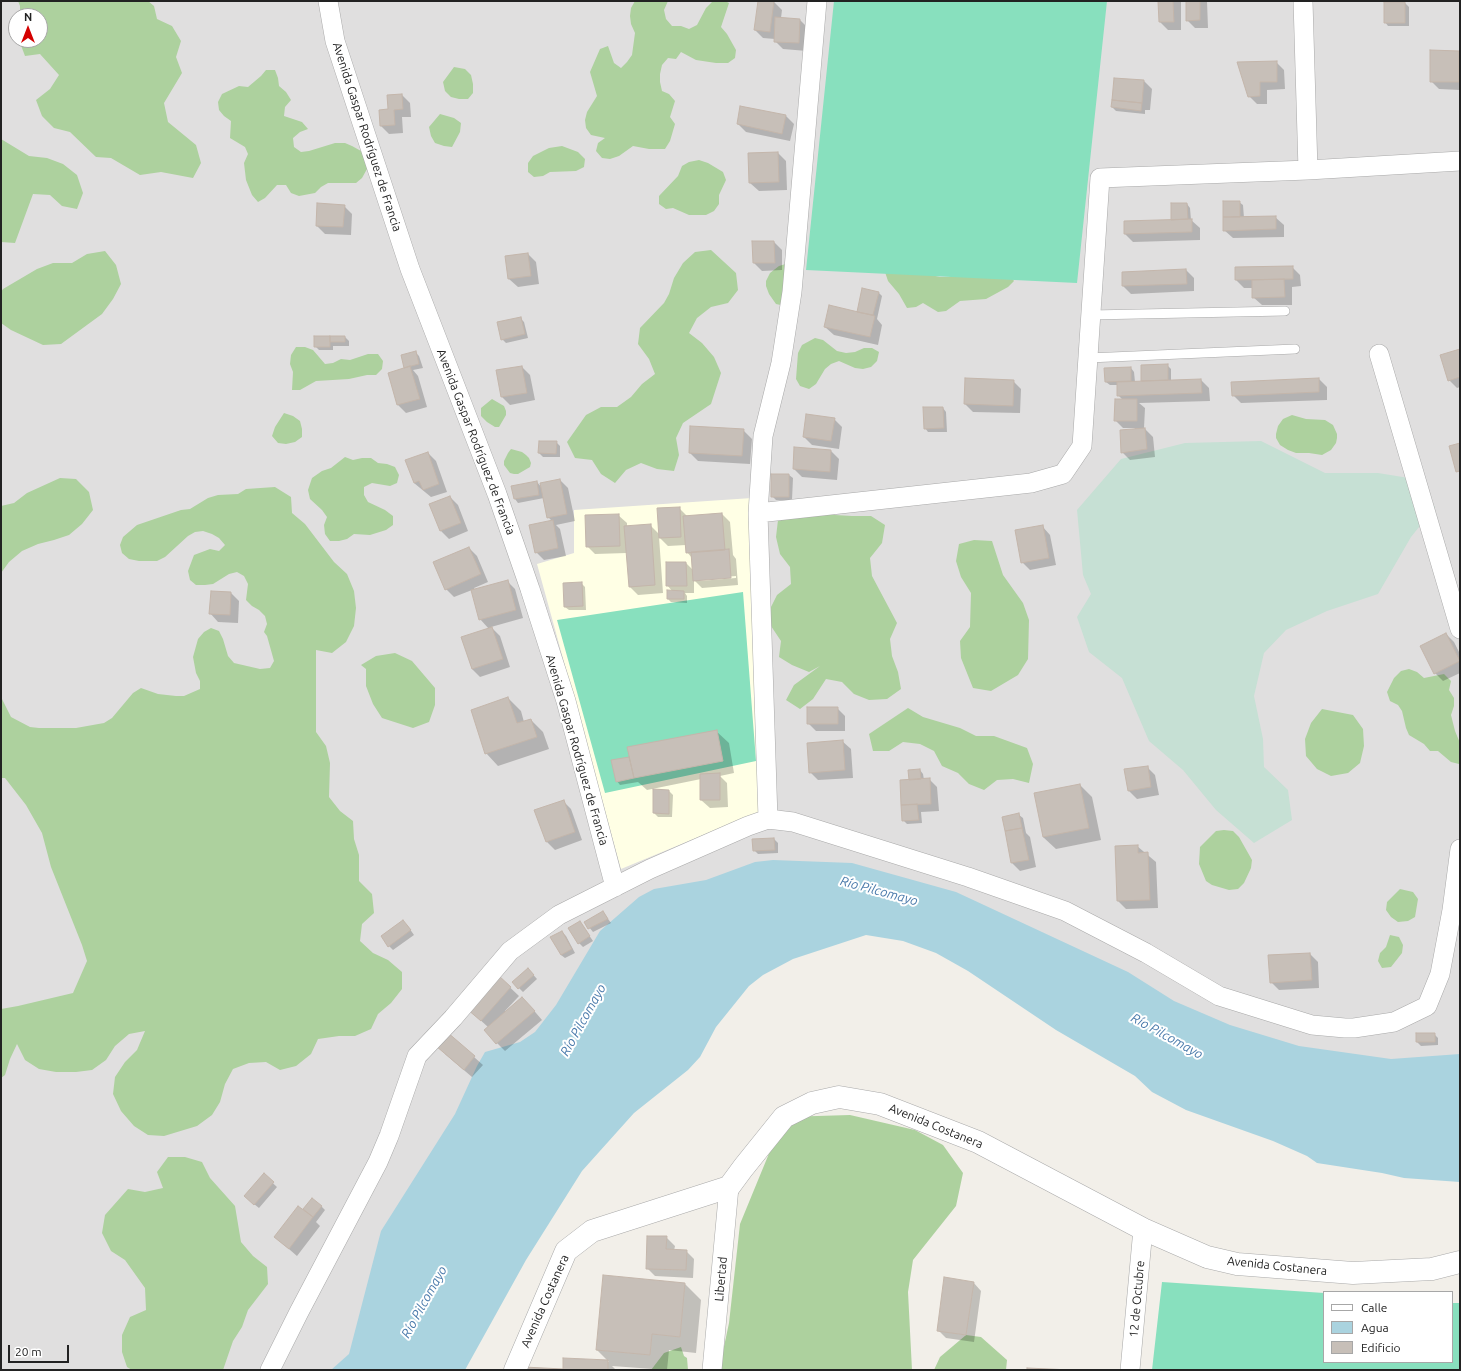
<!DOCTYPE html>
<html>
<head>
<meta charset="utf-8">
<style>
	body { margin:0 }
	#map { position:relative; width:1461px; height:1371px; overflow:hidden; background:#f2efe9; font-family:Ubuntu,sans-serif }
	canvas { display:block }
	.frame { position:absolute; inset:0; border:2px solid #222; pointer-events:none }
	.legend { position:absolute; left:1323px; top:1291px; width:130px; height:72px; box-sizing:border-box; background:#fff; border:1px solid #a7a7a7; margin:0; padding:5px 7px; list-style:none; font-size:12px; color:#222 }
	.legend li { display:flex; align-items:center; gap:8px; height:20px }
	.legend b { width:20px; border:1px solid #a7a7a7 }
	.north { position:absolute; left:8px; top:8px; width:40px; height:40px; box-sizing:border-box; background:#fff; border:1px solid #a7a7a7; border-radius:50%; rotate:0deg; font-size:11px; font-weight:700; line-height:16px; text-align:center; color:#222 }
	.north::after { content:''; display:block; margin:auto; width:14px; height:18px; background:#d40000; clip-path:polygon(50% 0,100% 100%,50% 72%,0 100%) }
	.scale { position:absolute; left:8px; top:1345px; width:61px; height:18px; box-sizing:border-box; border:2px solid #222; border-top:0; padding-left:5px; font-size:12px; line-height:14px; white-space:nowrap; color:#222; -webkit-text-stroke:3px #fff; paint-order:stroke }
</style>
</head>
<body>
<div id="map">
<canvas width="1461" height="1371"></canvas>
<div class="frame"></div>
<ul class="legend">
<li><b style="height:5px;background:#fff"></b>Calle</li>
<li><b style="height:11px;background:#aad3df"></b>Agua</li>
<li><b style="height:11px;background:#c7bfb8"></b>Edificio</li>
</ul>
<div class="north">N</div>
<div class="scale">20 m</div>
</div>
<script>
const context = document.querySelector('canvas').getContext('2d');
context.lineJoin = 'round';
function fill(path, color) { context.fillStyle = color; context.fill(path, 'evenodd'); }
const shape = rows => new Path2D(rows.map(r => 'M' + r).join(''));
function stroke(path, color, width, dash) { context.strokeStyle = color; context.lineWidth = width; context.lineCap = dash ? 'butt' : 'round'; context.setLineDash(dash || []); context.stroke(path); }
function label(font, color, halo, rows, align = 'center') {
  context.font = font + ' Ubuntu,sans-serif'; context.lineWidth = 4; context.setLineDash([]); context.textBaseline = 'middle'; context.strokeStyle = halo; context.fillStyle = color; for (const [text, x, y, turn = 0] of rows) {
    context.save(); context.translate(x, y); context.rotate((+turn || 0) * Math.PI / 180); context.textAlign = isNaN(turn) ? turn : align; if (halo) context.strokeText(text, 0, 0); context.fillText(text, 0, 0); context.restore();
  }
}
fill(shape([
	[1,1,1460,1,1460,1148,821,883,385,1370,1,1370],
	[16,16,40,16,40,40,16,40]
]), '#e0dfdf');
fill(shape([
	[752,498,761,811,621,869,537,564,574,553,574,510]
]), '#ffffe5');
fill(shape([
	[18,1,148,1,154,6,157,19,172,26,181,41,176,57,182,73,164,103,168,122,196,145,201,163,193,178,161,172,140,175,111,158,96,157,70,132,54,128,42,116,36,100,50,89,59,75,40,54,25,56,19,40,40,40,40,16,20,16,20,6],
	[635,1,668,1,664,10,666,19,672,26,681,26,689,29,697,25,706,8,712,2,725,1,729,3,721,27,727,34,736,50,735,58,728,63,716,63,696,60,681,52,676,59,668,58,662,65,660,74,660,82,662,91,669,94,675,101,670,117,675,124,670,141,665,149,649,149,633,146,619,156,610,159,602,158,596,151,598,143,605,138,591,135,586,128,585,120,587,112,597,96,590,72,600,49,608,46,614,63,621,68,627,62,632,55,635,33,631,24,630,16,631,8],
	[454,67,465,69,471,75,473,84,473,93,468,99,459,99,451,97,445,91,443,82],
	[266,70,275,70,278,78,279,86,286,92,291,100,285,107,284,116,302,122,308,129,300,132,293,138,294,147,301,152,309,151,335,143,345,143,352,146,361,151,367,158,367,169,362,178,356,183,328,183,321,187,315,193,299,196,291,193,286,185,277,185,265,198,258,202,252,195,246,180,244,163,248,154,245,147,230,138,231,121,224,116,219,110,218,102,222,94,239,86,248,87,261,76],
	[440,114,454,118,461,123,460,132,452,147,444,146,435,143,431,136,429,127],
	[1,139,29,156,47,158,63,164,77,175,83,193,77,209,62,206,50,195,33,194,15,243,1,242],
	[562,146,578,152,585,159,584,167,576,171,550,172,543,176,534,177,528,172,528,163,533,156,549,148],
	[699,160,708,163,723,172,726,180,719,195,719,204,714,211,706,215,689,215,673,208,666,209,659,204,659,196,678,176,682,166,689,162],
	[711,250,736,273,738,290,728,303,711,307,697,318,689,333,702,343,714,357,721,373,711,404,683,423,676,438,679,455,674,471,657,469,641,463,626,470,615,483,601,474,592,460,575,458,567,442,586,415,601,407,617,407,631,397,642,384,655,374,649,359,638,344,640,328,664,303,669,294,674,278,683,263,695,252],
	[105,251,116,265,121,284,113,299,102,314,61,344,43,345,11,330,1,323,1,292,3,289,37,269,53,263,72,263,87,254],
	[792,262,785,306,776,304,769,294,766,286,766,281,770,273,779,266],
	[965,270,1009,274,1014,281,1008,287,986,299,960,301,946,311,938,312,923,303,916,307,907,308,899,294,888,281,885,272,922,273,940,277,949,277],
	[815,338,823,340,837,351,846,353,855,352,864,348,872,348,879,352,877,361,871,367,863,369,855,368,839,361,831,364,825,369,816,384,809,389,800,386,796,379,798,353,802,345],
	[296,347,305,347,313,350,325,364,333,363,341,359,350,360,368,354,378,354,383,361,382,369,376,375,367,375,349,379,316,381,300,390,292,390,293,372,290,364,291,355],
	[492,399,504,406,506,411,506,415,499,427,495,427,487,422,481,416,481,408],
	[284,413,293,416,300,421,302,429,302,437,295,442,286,444,278,443,272,436,275,427],
	[1292,415,1306,419,1325,420,1333,425,1337,434,1337,438,1336,443,1331,450,1322,455,1309,453,1296,453,1288,450,1280,445,1276,438,1276,434,1278,426,1283,419],
	[511,449,522,452,526,455,529,458,531,463,530,467,518,474,514,474,510,473,504,465,504,461,508,453],
	[345,457,353,460,362,458,371,458,378,463,387,464,395,467,399,475,397,483,390,486,372,483,364,487,364,495,368,502,385,510,393,516,393,525,386,530,370,535,354,534,347,539,339,541,330,541,325,534,324,525,327,517,322,510,310,499,308,490,312,478,322,471,331,468],
	[60,478,76,479,89,492,93,510,82,524,69,535,54,540,38,544,22,551,9,562,1,573,1,506,14,503,27,493],
	[275,487,291,497,292,513,305,524,334,562,347,574,354,591,356,608,354,626,346,642,332,653,316,650,316,732,326,746,330,763,329,797,340,811,353,821,354,839,359,855,359,881,372,894,374,913,362,924,360,941,373,953,388,960,402,972,402,989,391,1003,378,1014,371,1029,355,1036,339,1036,318,1039,311,1054,296,1066,280,1070,266,1062,249,1063,233,1069,225,1084,220,1102,212,1115,197,1126,164,1136,148,1135,134,1126,121,1111,113,1094,115,1077,125,1062,137,1050,145,1031,129,1034,115,1046,106,1060,92,1070,76,1072,56,1072,39,1069,25,1060,17,1044,10,1059,5,1075,1,1078,1,1009,18,1006,73,993,87,961,82,945,51,867,42,833,26,805,5,778,1,778,1,697,11,717,30,727,39,728,76,728,104,723,112,718,133,693,141,688,158,694,176,696,184,696,200,689,200,681,196,673,193,657,198,639,204,632,211,628,219,631,223,639,228,656,234,663,260,669,270,668,274,661,267,636,264,632,267,624,265,616,259,610,252,606,246,600,248,584,244,576,237,572,229,574,213,584,205,585,196,585,190,580,188,571,194,555,210,549,219,551,225,545,219,538,212,534,203,531,195,532,188,536,165,557,157,561,139,561,129,559,122,553,120,545,123,537,137,525,181,510,190,509,208,498,218,495,238,494,246,489],
	[822,501,835,515,852,516,871,516,885,525,882,543,870,558,872,576,897,623,890,639,892,656,898,672,901,689,887,699,869,700,854,694,842,682,826,679,813,699,800,709,786,700,794,685,820,666,809,672,792,665,779,657,781,641,771,626,770,609,777,595,791,584,790,567,780,554,776,537,778,520],
	[974,540,992,541,1003,575,1023,603,1029,620,1028,659,1018,675,991,691,973,688,961,658,960,641,970,627,971,593,961,577,956,561,959,544],
	[395,653,412,661,435,688,435,705,429,722,413,728,382,718,373,704,366,686,366,669,361,665,376,656],
	[1409,669,1417,672,1424,678,1444,674,1451,681,1449,690,1454,698,1454,706,1451,715,1455,731,1460,743,1459,764,1451,762,1438,751,1430,751,1424,744,1409,735,1406,728,1402,711,1398,705,1390,701,1387,692,1394,678,1401,671],
	[908,708,923,717,960,728,976,736,994,736,1027,748,1033,764,1029,783,1013,779,997,780,984,790,969,784,958,773,942,766,934,751,920,744,903,742,889,751,873,751,869,734],
	[1322,709,1353,715,1363,729,1364,746,1360,763,1348,773,1331,776,1317,769,1306,756,1305,739,1311,723],
	[1224,830,1233,831,1239,837,1252,860,1251,868,1244,883,1238,889,1229,890,1212,885,1206,881,1199,864,1200,847,1216,831],
	[1400,889,1413,892,1418,899,1415,917,1408,921,1398,922,1391,917,1386,910,1387,902],
	[1390,935,1399,937,1403,945,1402,953,1391,967,1382,968,1378,961,1380,953,1386,947],
	[850,1115,915,1130,943,1145,963,1173,956,1206,913,1260,908,1292,912,1370,719,1370,729,1323,740,1224,784,1117],
	[168,1157,185,1157,202,1162,210,1178,235,1206,241,1242,253,1256,267,1267,268,1284,248,1310,242,1327,233,1341,223,1370,132,1370,127,1367,122,1352,122,1335,130,1317,146,1310,145,1288,125,1260,111,1251,102,1233,105,1215,128,1189,145,1192,163,1188,157,1172],
	[966,1335,981,1337,1007,1360,1006,1370,934,1370,940,1357],
	[681,1347,684,1356,687,1358,688,1370,651,1370,664,1353]
]), '#add19e');
fill(shape([
	[1261,441,1325,473,1378,473,1415,479,1435,507,1411,537,1378,594,1327,611,1286,630,1264,653,1254,696,1263,739,1264,767,1288,790,1292,820,1254,843,1216,810,1183,770,1149,741,1122,678,1089,652,1077,617,1091,594,1083,575,1077,510,1121,459,1185,443]
]), '#c6e0d4');
fill(shape([
	[834,1,1107,1,1077,283,806,270],
	[743,592,756,761,605,793,557,620],
	[1162,1282,1324,1293,1324,1362,1452,1362,1452,1303,1460,1303,1460,1370,1152,1370]
]), '#88e0be');
fill(shape([
	[773,860,852,863,956,892,1128,972,1174,1001,1230,1025,1299,1046,1391,1059,1460,1054,1460,1182,1404,1178,1382,1173,1317,1163,1307,1156,1273,1141,1186,1110,1152,1092,1135,1076,1056,1030,968,971,936,953,903,941,866,935,793,959,763,975,749,986,716,1027,700,1057,688,1070,634,1113,582,1171,526,1260,465,1370,331,1370,349,1354,381,1231,455,1114,477,1066,485,1052,520,1042,535,1032,556,1005,600,931,639,897,654,889,706,880,755,862]
]), '#aad3df');
fill(shape([
	[759,1,774,2,782,10,781,18,800,20,808,28,807,51,783,49,775,41,775,39,763,38,755,30],
	[1159,1,1181,1,1181,30,1168,30,1160,22],
	[1187,1,1207,1,1208,28,1195,28,1187,20],
	[1405,3,1409,7,1409,26,1388,26,1385,22],
	[1459,52,1460,53,1460,90,1439,89,1431,81],
	[1276,62,1284,70,1285,89,1267,90,1267,104,1257,104,1249,96,1238,63],
	[1144,81,1152,89,1150,110,1145,110,1145,114,1116,111,1112,107],
	[402,95,410,103,411,117,402,117,403,133,389,134,381,126,389,110,388,96],
	[786,116,794,124,790,141,746,132,738,124],
	[778,153,786,161,787,190,759,191,750,183,749,154],
	[1239,202,1243,205,1244,218,1275,217,1284,225,1284,237,1233,238,1224,230],
	[1187,204,1190,208,1191,220,1200,228,1200,240,1133,242,1125,234,1172,221],
	[344,206,352,214,351,235,325,234,317,226],
	[774,242,782,250,782,270,762,271,754,263],
	[528,254,536,262,539,284,518,287,509,279,506,256],
	[1292,267,1300,275,1301,286,1292,287,1292,305,1262,305,1253,297,1253,288,1244,288,1236,280],
	[1186,270,1194,278,1194,291,1131,294,1123,286],
	[878,292,882,296,877,319,882,325,878,345,834,335,825,327,860,313],
	[520,318,524,322,528,338,506,343,502,339],
	[345,337,349,341,349,346,333,346,333,350,319,350,315,346],
	[1460,350,1460,387,1457,388,1449,380],
	[415,352,419,356,423,368,413,370,418,376,427,407,406,413,398,405,406,369],
	[1167,365,1171,369,1171,381,1201,380,1209,388,1210,401,1139,403,1145,408,1144,428,1153,437,1155,457,1130,460,1122,452,1135,428,1123,428,1115,420,1123,400,1118,395,1118,385,1110,385,1106,382,1131,368,1134,372,1135,382,1142,382,1142,366],
	[522,367,530,375,535,400,510,405,502,397],
	[1319,379,1327,387,1327,400,1241,403,1233,395],
	[1013,381,1021,389,1020,413,973,412,965,404],
	[943,408,946,412,947,432,928,432,925,428],
	[834,419,842,427,839,449,812,445,804,437],
	[743,430,752,439,750,464,698,461,690,453],
	[556,442,560,446,560,457,543,457,539,453],
	[831,451,839,459,837,480,802,477,794,469],
	[428,453,436,461,447,492,431,497,414,483],
	[789,475,793,478,792,500,776,500,772,496],
	[560,480,568,488,575,521,556,525,560,529,566,556,544,560,536,552,552,521,548,517,544,498,518,503,515,499,537,482,542,488],
	[450,497,458,505,468,531,449,539,441,531],
	[679,508,687,516,722,514,730,522,733,555,736,559,738,585,702,588,694,580,694,593,685,593,687,596,687,603,671,602,668,599,673,592,667,585,686,563,693,570,692,558,687,552,686,545,668,546,659,537,663,593,638,595,630,587,627,553,595,554,587,546,618,515,627,523,627,527,650,525,659,534],
	[736,576,736,578,700,581,700,579],
	[1042,526,1050,535,1056,565,1030,570,1022,562],
	[469,548,477,556,488,582,474,588,475,590,507,581,515,589,523,618,491,627,500,636,510,667,480,677,472,669,462,638,489,629,480,619,472,590,454,597,446,589],
	[581,583,585,587,586,610,569,610,565,607],
	[212,592,231,593,239,601,238,623,218,622,210,613],
	[1446,634,1454,642,1460,654,1460,673,1443,681,1435,673],
	[508,698,521,711,524,722,531,720,543,732,549,749,498,766,486,753],
	[837,708,845,716,845,731,816,731,808,723],
	[716,731,729,743,734,773,720,776,727,783,728,807,710,808,701,800,701,779,647,790,638,782,620,785,617,781,613,761,630,757],
	[842,741,851,749,853,778,818,780,810,772],
	[1147,767,1155,775,1159,795,1137,799,1129,791,1125,770],
	[920,770,923,774,924,780,929,779,937,787,939,811,921,812,922,823,907,824,903,820],
	[1080,785,1092,797,1101,840,1056,849,1043,837],
	[669,791,673,795,672,817,658,817,654,813],
	[563,801,571,809,582,840,555,850,547,842],
	[1019,815,1023,818,1026,833,1030,837,1036,867,1020,871,1012,863,1006,832],
	[774,839,778,843,778,853,758,854,754,850],
	[1137,846,1156,862,1158,908,1126,909,1118,901],
	[603,912,611,923,593,932,585,922],
	[580,922,593,941,583,947,579,943],
	[407,925,414,935,393,950,389,946],
	[562,932,566,936,575,953,565,958,561,955],
	[1310,954,1318,962,1319,988,1279,990,1271,982],
	[528,969,537,979,523,992,513,982],
	[498,976,519,996,505,1011,506,1012,530,1006,542,1020,505,1051,497,1043,488,1027,477,1017],
	[448,1034,483,1065,472,1077,445,1054],
	[1434,1034,1438,1038,1438,1045,1421,1046,1417,1042],
	[264,1175,277,1187,259,1208,249,1200],
	[321,1206,325,1210,316,1222,320,1226,297,1256,275,1237,307,1214,308,1213,304,1209],
	[666,1237,675,1246,674,1251,686,1251,694,1259,693,1278,655,1276,647,1268],
	[973,1282,981,1291,974,1342,946,1338,938,1330],
	[685,1284,701,1300,696,1353,669,1350,667,1370,612,1366,616,1370,564,1370,564,1360,609,1362,597,1350]
]), '#0003');
const building = shape([
	[758,1,774,1,770,32,754,30,758,1],
	[1158,1,1173,1,1174,22,1159,22,1158,1],
	[1186,1,1200,1,1200,20,1186,21,1186,1],
	[1384,2,1405,2,1405,23,1384,23,1384,2],
	[775,17,800,19,799,43,774,42,775,17],
	[1430,50,1459,51,1459,82,1430,82,1430,50],
	[1277,61,1277,82,1260,82,1260,96,1248,97,1237,62,1277,61],
	[1114,78,1144,80,1142,103,1112,100,1114,78],
	[402,94,403,109,394,110,395,125,380,126,379,110,388,109,387,95,402,94],
	[1112,100,1142,103,1141,111,1111,107,1112,100],
	[740,106,786,115,782,134,737,124,740,106],
	[778,152,779,182,749,183,748,153,778,152],
	[1223,201,1240,201,1240,217,1223,217,1223,201],
	[317,203,345,205,343,227,316,226,317,203],
	[1171,203,1187,203,1188,219,1171,220,1171,203],
	[1276,216,1276,229,1223,231,1223,217,1276,216],
	[1192,219,1192,232,1124,234,1124,221,1192,219],
	[752,241,774,241,775,263,753,263,752,241],
	[528,253,531,276,508,279,505,256,528,253],
	[1293,266,1293,279,1235,280,1235,267,1293,266],
	[1186,269,1187,284,1122,286,1122,272,1186,269],
	[1284,279,1285,297,1252,298,1252,280,1284,279],
	[862,288,879,292,873,315,857,312,862,288],
	[829,305,875,316,870,337,824,327,829,305],
	[521,317,525,334,501,340,497,322,521,317],
	[314,336,330,336,330,347,314,347,314,336],
	[330,336,345,336,345,342,330,342,330,336],
	[1460,349,1460,377,1448,381,1440,355,1460,349],
	[416,351,419,364,404,368,401,355,416,351],
	[1168,364,1168,380,1141,381,1141,365,1168,364],
	[410,366,420,399,397,405,388,373,410,366],
	[522,366,527,393,501,397,496,370,522,366],
	[1131,367,1131,381,1105,382,1104,368,1131,367],
	[965,378,1014,380,1013,406,964,404,965,378],
	[1319,378,1319,392,1232,396,1231,382,1319,378],
	[1201,379,1202,393,1117,396,1117,382,1201,379],
	[1115,399,1137,399,1137,421,1114,421,1115,399],
	[923,407,943,407,944,428,924,429,923,407],
	[806,414,835,418,831,441,803,437,806,414],
	[690,426,744,429,742,456,689,453,690,426],
	[1145,428,1147,449,1121,453,1120,430,1145,428],
	[539,441,557,441,556,454,538,453,539,441],
	[1460,443,1460,471,1456,472,1449,446,1460,443],
	[794,447,831,450,830,472,793,469,794,447],
	[428,452,439,484,423,490,419,481,414,483,405,460,428,452],
	[771,474,789,474,789,497,771,497,771,474],
	[560,479,567,514,547,518,540,483,560,479],
	[537,481,539,495,514,499,511,486,537,481],
	[450,496,461,523,440,531,429,504,450,496],
	[680,507,681,537,659,538,657,508,680,507],
	[722,513,725,550,686,553,683,516,722,513],
	[619,514,620,546,586,547,585,515,619,514],
	[553,520,558,548,535,553,529,525,553,520],
	[651,524,655,585,629,587,624,526,651,524],
	[1043,525,1049,558,1021,563,1015,530,1043,525],
	[469,547,481,574,445,590,433,562,469,547],
	[729,549,731,578,693,581,691,552,729,549],
	[666,562,686,562,687,586,666,586,666,562],
	[508,580,516,610,479,620,471,590,508,580],
	[582,582,583,606,564,607,563,583,582,582],
	[667,590,684,591,684,599,667,599,667,590],
	[211,591,231,592,230,615,209,614,211,591],
	[492,627,503,659,472,669,461,637,492,627],
	[1446,633,1460,661,1434,674,1420,646,1446,633],
	[508,697,517,723,531,719,537,737,485,754,471,710,508,697],
	[807,707,838,707,838,724,807,724,807,707],
	[717,730,723,761,634,778,627,747,717,730],
	[843,740,845,770,809,773,807,743,843,740],
	[629,757,634,778,616,782,611,760,629,757],
	[1148,766,1151,787,1128,791,1124,769,1148,766],
	[920,769,921,779,909,780,908,770,920,769],
	[720,773,720,800,700,800,700,774,720,773],
	[930,778,931,804,901,805,900,780,930,778],
	[1080,784,1089,828,1043,837,1034,793,1080,784],
	[653,789,669,790,669,814,653,813,653,789],
	[564,800,575,832,546,842,534,810,564,800],
	[917,804,919,820,902,821,901,805,917,804],
	[1019,813,1022,828,1005,831,1002,817,1019,813],
	[1022,828,1029,860,1011,863,1005,831,1022,828],
	[774,838,775,850,753,851,752,839,774,838],
	[1138,845,1138,853,1148,852,1150,900,1117,901,1115,846,1138,845],
	[603,911,608,919,588,929,584,922,603,911],
	[403,920,411,930,388,947,381,936,403,920],
	[580,921,590,936,578,944,568,928,580,921],
	[562,931,572,949,561,955,550,937,562,931],
	[1310,953,1312,980,1270,983,1268,955,1310,953],
	[528,968,534,975,518,989,512,982,528,968],
	[498,975,511,987,481,1021,467,1009,498,975],
	[522,997,535,1011,496,1044,484,1030,522,997],
	[447,1032,475,1056,464,1070,436,1046,447,1032],
	[1416,1033,1435,1033,1435,1042,1416,1042,1416,1033],
	[264,1173,274,1182,254,1205,244,1196,264,1173],
	[312,1198,322,1206,313,1217,303,1209,312,1198],
	[298,1206,313,1217,289,1249,274,1237,298,1206],
	[647,1236,667,1236,666,1249,687,1250,686,1270,646,1269,647,1236],
	[603,1275,685,1283,680,1337,652,1334,650,1355,596,1350,603,1275],
	[944,1277,974,1282,966,1335,937,1331,944,1277],
	[563,1358,608,1360,608,1370,524,1370,524,1367,563,1369,563,1358],
	[1027,1368,1071,1370,1027,1370,1027,1368]
]);
fill(building, '#c7bfb8');
stroke(building, '#c4b6ab', 1);
const service = shape([
	[1091,315,1285,311],
	[1088,358,1295,349]
]);
const minor = shape([
	[328,1,335,41,410,269,497,494,530,589,566,701,615,887],
	[1303,1,1308,170],
	[1379,354,1460,629],
	[758,513,1031,483,1063,474,1082,446,1100,178,1308,170,1460,161],
	[768,819,758,513,763,436,781,363,792,292,817,1],
	[270,1370,299,1312,378,1162,389,1136,417,1056,453,1018,510,951,559,915,650,869,748,826,768,819,793,822,968,877,1065,911,1146,953,1219,996,1312,1025,1345,1028,1354,1028,1394,1022,1427,1006,1440,974,1452,910,1460,849],
	[712,1370,729,1187],
	[1130,1370,1143,1229]
]);
const tertiary = shape([
	[515,1370,566,1251,592,1231,729,1187,743,1168,784,1117,812,1103,839,1097,880,1104,978,1142,1143,1229,1207,1257,1237,1264,1353,1273,1432,1269,1460,1262]
]);
stroke(service, '#a9a9a9', 10);
stroke(minor, '#a9a9a9', 20);
stroke(tertiary, '#a9a9a9', 23);
stroke(service, '#fff', 9);
stroke(minor, '#fff', 19);
stroke(tertiary, '#fff', 22);
label('12px', '#222', '#fff', [
	["Avenida Gaspar Rodríguez de Francia",367,137,72],
	["Avenida Gaspar Rodríguez de Francia",476,442,69],
	["Avenida Gaspar Rodríguez de Francia",577,750,74],
	["Avenida Costanera",936,1126,22],
	["Avenida Costanera",1277,1266,6],
	["Libertad",721,1279,-85],
	["12 de Octubre",1137,1299,-85],
	["Avenida Costanera",545,1301,-66]
]);
label('italic 13px', '#4a7aab', '#fff', [
	["Río Pilcomayo",879,891,15],
	["Río Pilcomayo",583,1020,-61],
	["Río Pilcomayo",1167,1036,29],
	["Río Pilcomayo",424,1302,-61]
]);
</script>
</body>
</html>
